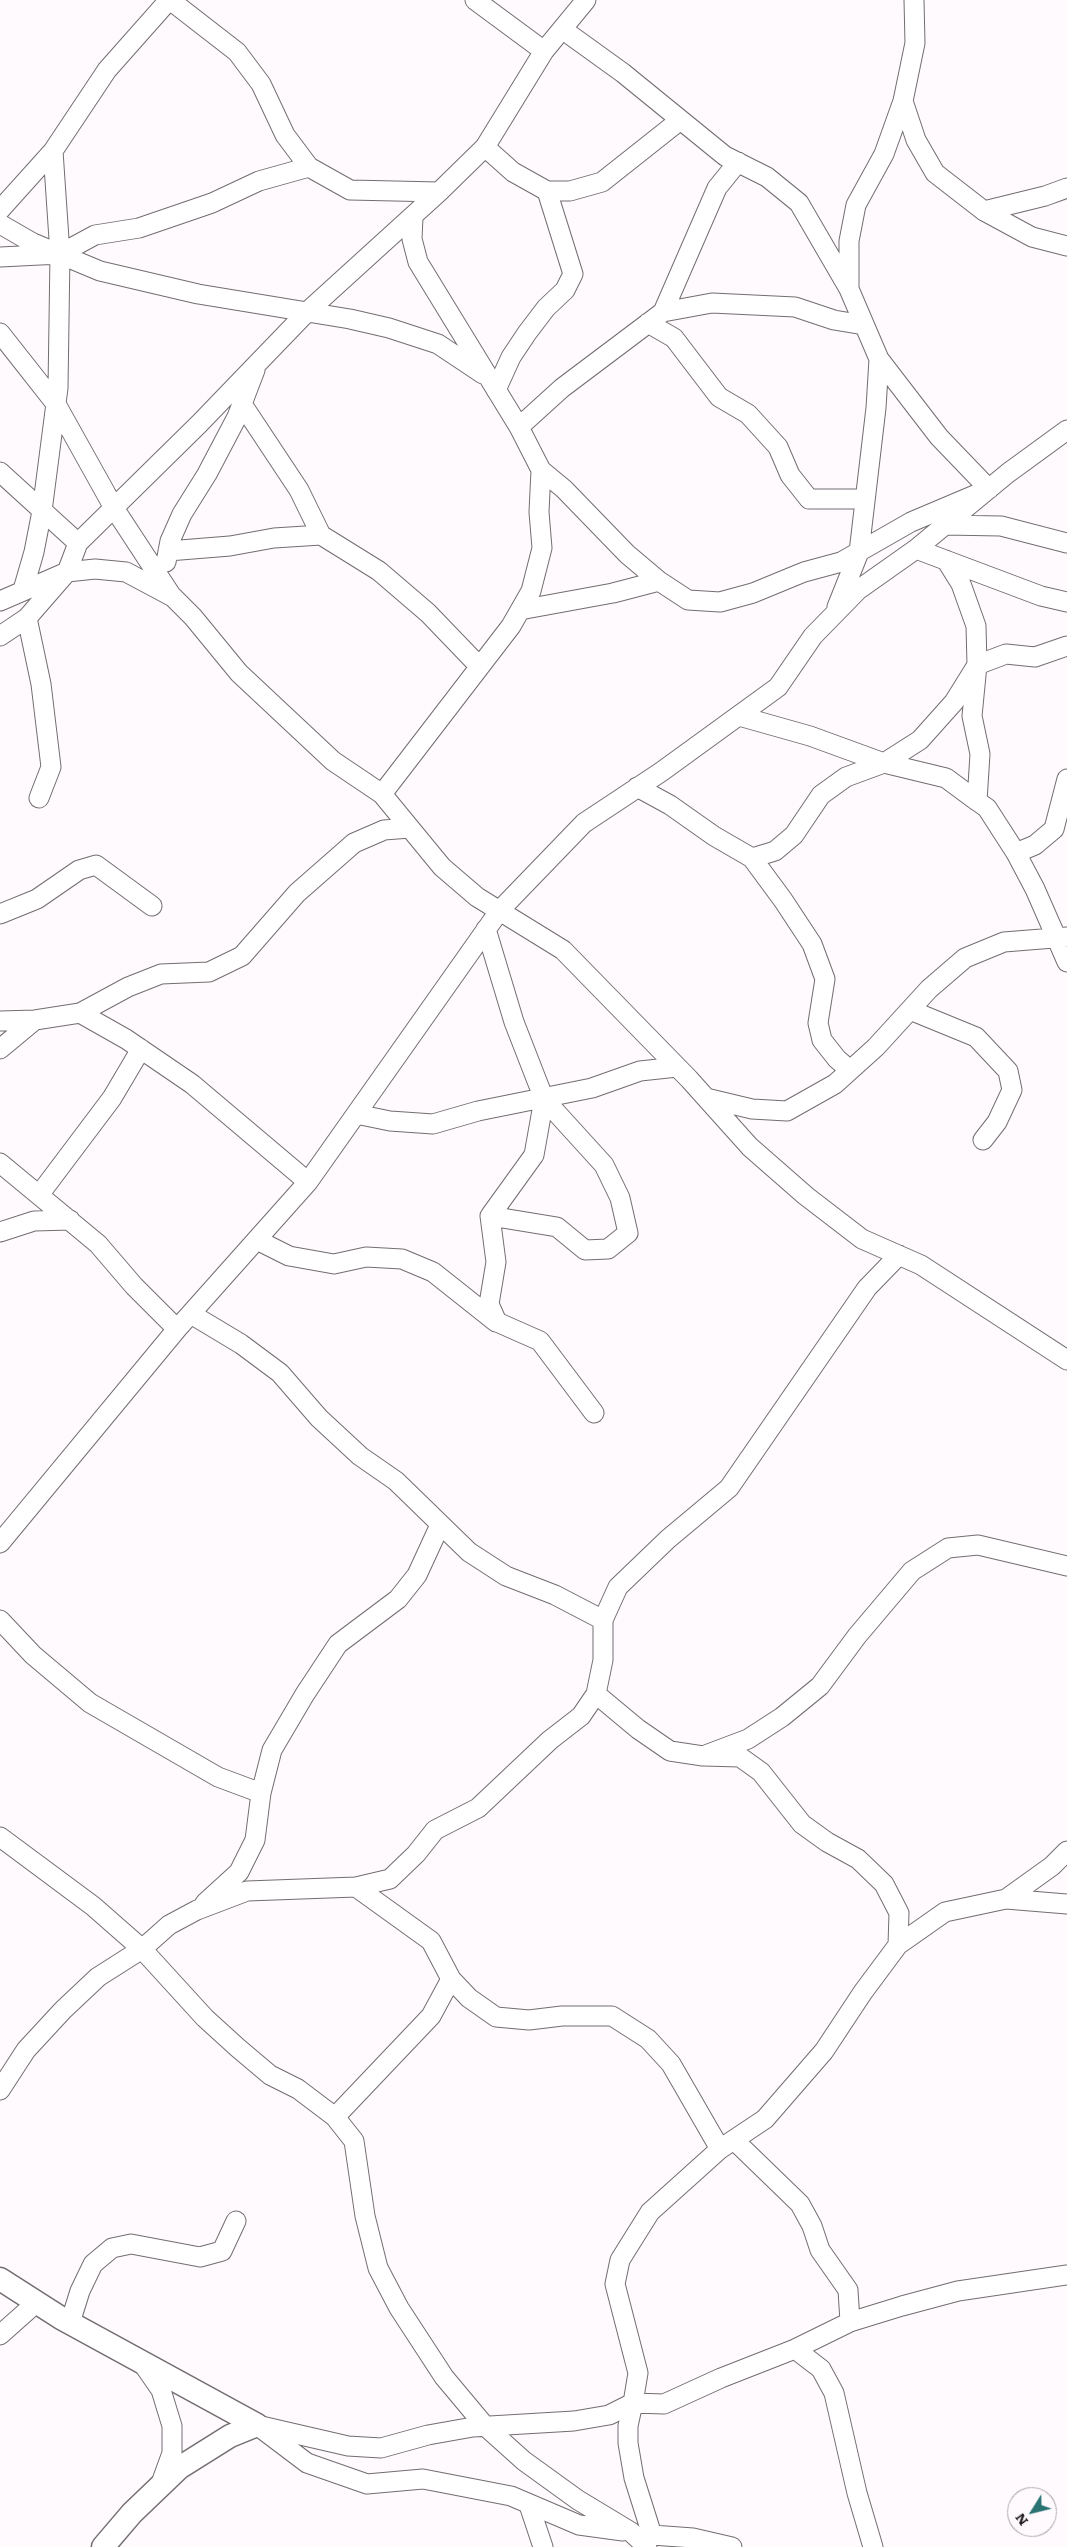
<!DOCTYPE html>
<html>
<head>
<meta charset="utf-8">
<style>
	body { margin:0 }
	#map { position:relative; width:1067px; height:2547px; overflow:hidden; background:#fffafe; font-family:Literata,serif }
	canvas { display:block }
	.north { position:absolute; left:1007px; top:2487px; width:50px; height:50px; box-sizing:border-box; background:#fffafe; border:1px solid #a5a1a4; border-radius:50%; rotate:234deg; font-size:14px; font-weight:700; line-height:20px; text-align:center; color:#1f1c1e }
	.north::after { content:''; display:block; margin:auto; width:18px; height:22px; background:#297373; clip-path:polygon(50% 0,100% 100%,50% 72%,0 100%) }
</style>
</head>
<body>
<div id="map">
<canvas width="1067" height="2547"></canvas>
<div class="north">N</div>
</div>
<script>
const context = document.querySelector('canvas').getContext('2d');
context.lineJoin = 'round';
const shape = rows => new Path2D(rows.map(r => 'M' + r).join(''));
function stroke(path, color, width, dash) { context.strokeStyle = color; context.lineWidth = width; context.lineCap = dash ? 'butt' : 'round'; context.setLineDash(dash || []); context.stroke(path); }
const minor = shape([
	[170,0,237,52,261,84,285,135,309,167,350,190,439,192],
	[475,0,544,51],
	[903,101,916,140,935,173,984,211,1032,237,1067,246],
	[485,147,513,172,547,191,570,191,602,182,679,121],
	[0,210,53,151,107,70,169,0],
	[984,211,1045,196,1067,188],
	[0,224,33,243,100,271,198,294,350,319,389,328,438,344,483,374],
	[0,257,60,254,95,235,139,228,212,203,259,181,309,167],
	[849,288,849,241,856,205,884,154,903,101,915,43,914,0],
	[663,312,717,188,738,162],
	[648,323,674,338,719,397,748,414,778,447,790,475,809,499,865,499],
	[0,333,56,404,114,508,171,595],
	[496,390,511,357,527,333,546,308,565,290,573,274,547,191],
	[242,404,299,490,321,535],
	[519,427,562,388,663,312,712,303,795,307,834,320,864,325],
	[541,470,564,489,627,554,659,581,688,600,720,602,753,593,804,572,841,562,911,522,989,489,939,437,879,359,849,289,799,203,767,177,725,156,623,73,562,29],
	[0,472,78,543],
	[945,525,1001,526,1067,543],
	[916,549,1041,596,1067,602],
	[168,551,230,546,274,538,321,535,379,571,428,613,479,666],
	[946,560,961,584,976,626,977,665,972,716,980,754,977,801],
	[166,562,170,541,182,514,207,474,237,417,255,370],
	[23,590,34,552,42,511,58,388,60,254,53,151],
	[0,601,67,572,95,569,126,572,173,597,193,617,239,673,333,761,382,794,442,867,477,897,563,950,689,1079,750,1147,806,1196,862,1239,921,1265,1067,1360],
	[837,607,859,552,876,408,879,359],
	[520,610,613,593,659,581],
	[27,618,41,684,51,767,39,798],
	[0,636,27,618,67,572,78,543,199,424,307,312,439,192,485,147,544,51,586,0],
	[739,716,810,736,884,763,946,778,977,801,987,808,1016,853,1035,889,1067,962],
	[637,787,670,805,714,836,752,858,775,851,794,835,821,795,846,777,884,763,920,740,954,702,977,665,1006,654,1035,657,1067,646],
	[382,794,511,626,531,591,542,548,539,512,541,470,519,427,418,262,412,239,413,217],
	[1016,853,1035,845,1054,829,1067,779],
	[752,858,783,900,812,944,825,979,818,1023,822,1040,837,1059,850,1070],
	[0,914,37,899,79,870,96,865,152,906],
	[486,929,514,1022,544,1099,604,1165,620,1198,628,1233,608,1249,585,1250,557,1227,490,1216],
	[910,1010,976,1037,1008,1071,1012,1090,997,1122,983,1140],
	[80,1013,126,1039,192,1084,308,1182],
	[0,1021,35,1020,80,1013,128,987,161,974,209,972,242,956,297,893,354,843,384,830,410,828],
	[0,1049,35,1020],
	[706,1098,752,1109,787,1111,835,1084,876,1047,929,989,965,958,1004,942,1067,937],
	[544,1099,534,1155,490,1216,496,1262,489,1304,497,1322,540,1341,594,1413],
	[356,1114,390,1121,433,1124,478,1111,592,1088,640,1071,677,1067],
	[0,1163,98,1244,134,1286,177,1329],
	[39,1195,112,1098,141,1049],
	[0,1232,34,1221,70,1220],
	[257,1240,289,1256,334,1264,366,1257,402,1259,433,1272,496,1322],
	[191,1314,241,1344,280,1373,319,1418,360,1456,396,1481,469,1552,506,1576,555,1595,603,1620],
	[0,1543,177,1329,308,1182,500,910,584,823,661,772,778,687,813,636,858,590,916,549,1008,473,1067,430],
	[0,1620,33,1655,90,1703,218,1777,261,1793],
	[596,1694,638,1729,670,1751,703,1756,740,1757,761,1772,802,1824,827,1842,858,1859,884,1884,899,1913,898,1945],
	[703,1756,748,1739,782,1717,820,1686,857,1636,912,1571,948,1548,978,1545,1067,1566],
	[0,1837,93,1906,142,1949,205,2018,238,2048,270,2075,298,2089,335,2117,354,2141,365,2216,378,2268,399,2308,444,2377,485,2426,524,2461,578,2500,631,2532,647,2547],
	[356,1887,431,1941,451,1979,469,1998,496,2017,529,2020,562,2016,612,2016,648,2039,671,2064,720,2149],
	[1006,1899,1052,1866,1067,1851],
	[205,1903,239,1872,255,1840,261,1793,272,1750,305,1694,338,1644,398,1599,417,1575,440,1525],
	[0,2090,26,2050,63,2010,98,1977,142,1949,169,1925,197,1910,247,1891,356,1887,390,1879,416,1854,435,1830,478,1808,550,1740,581,1716,596,1694,603,1660,603,1620,618,1587,668,1539,729,1488,867,1288,899,1255],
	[335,2117,431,2016,451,1979],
	[734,2140,800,2204,812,2226,820,2250,848,2290,850,2322],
	[70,2323,80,2291,93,2264,112,2248,131,2244,200,2257,222,2251,236,2221],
	[0,2335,36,2303],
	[795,2349,821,2369,834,2393,857,2493,873,2547],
	[141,2361,161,2390,172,2426,172,2453,160,2486],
	[257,2425,348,2446,381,2448,428,2435,473,2427,574,2421,609,2415,633,2403,638,2373,615,2284,620,2260,650,2212,720,2149,765,2119,824,2051,863,1992,898,1945,945,1912,1006,1899,1067,1904],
	[262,2429,307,2463,367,2484,423,2479,511,2496,579,2525,623,2531],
	[529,2505,543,2547],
	[732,2547,693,2538,652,2535,634,2478,628,2443,628,2426,633,2403,664,2404,721,2378,795,2349,850,2322,902,2306,958,2291,1067,2275]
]);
const tertiary = shape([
	[0,2279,61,2318,257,2425],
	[103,2547,132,2513,179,2468,230,2436,257,2425]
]);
stroke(minor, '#736d72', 21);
stroke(tertiary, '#736d72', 25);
stroke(minor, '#fff', 19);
stroke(tertiary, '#fff', 22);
</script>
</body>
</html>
